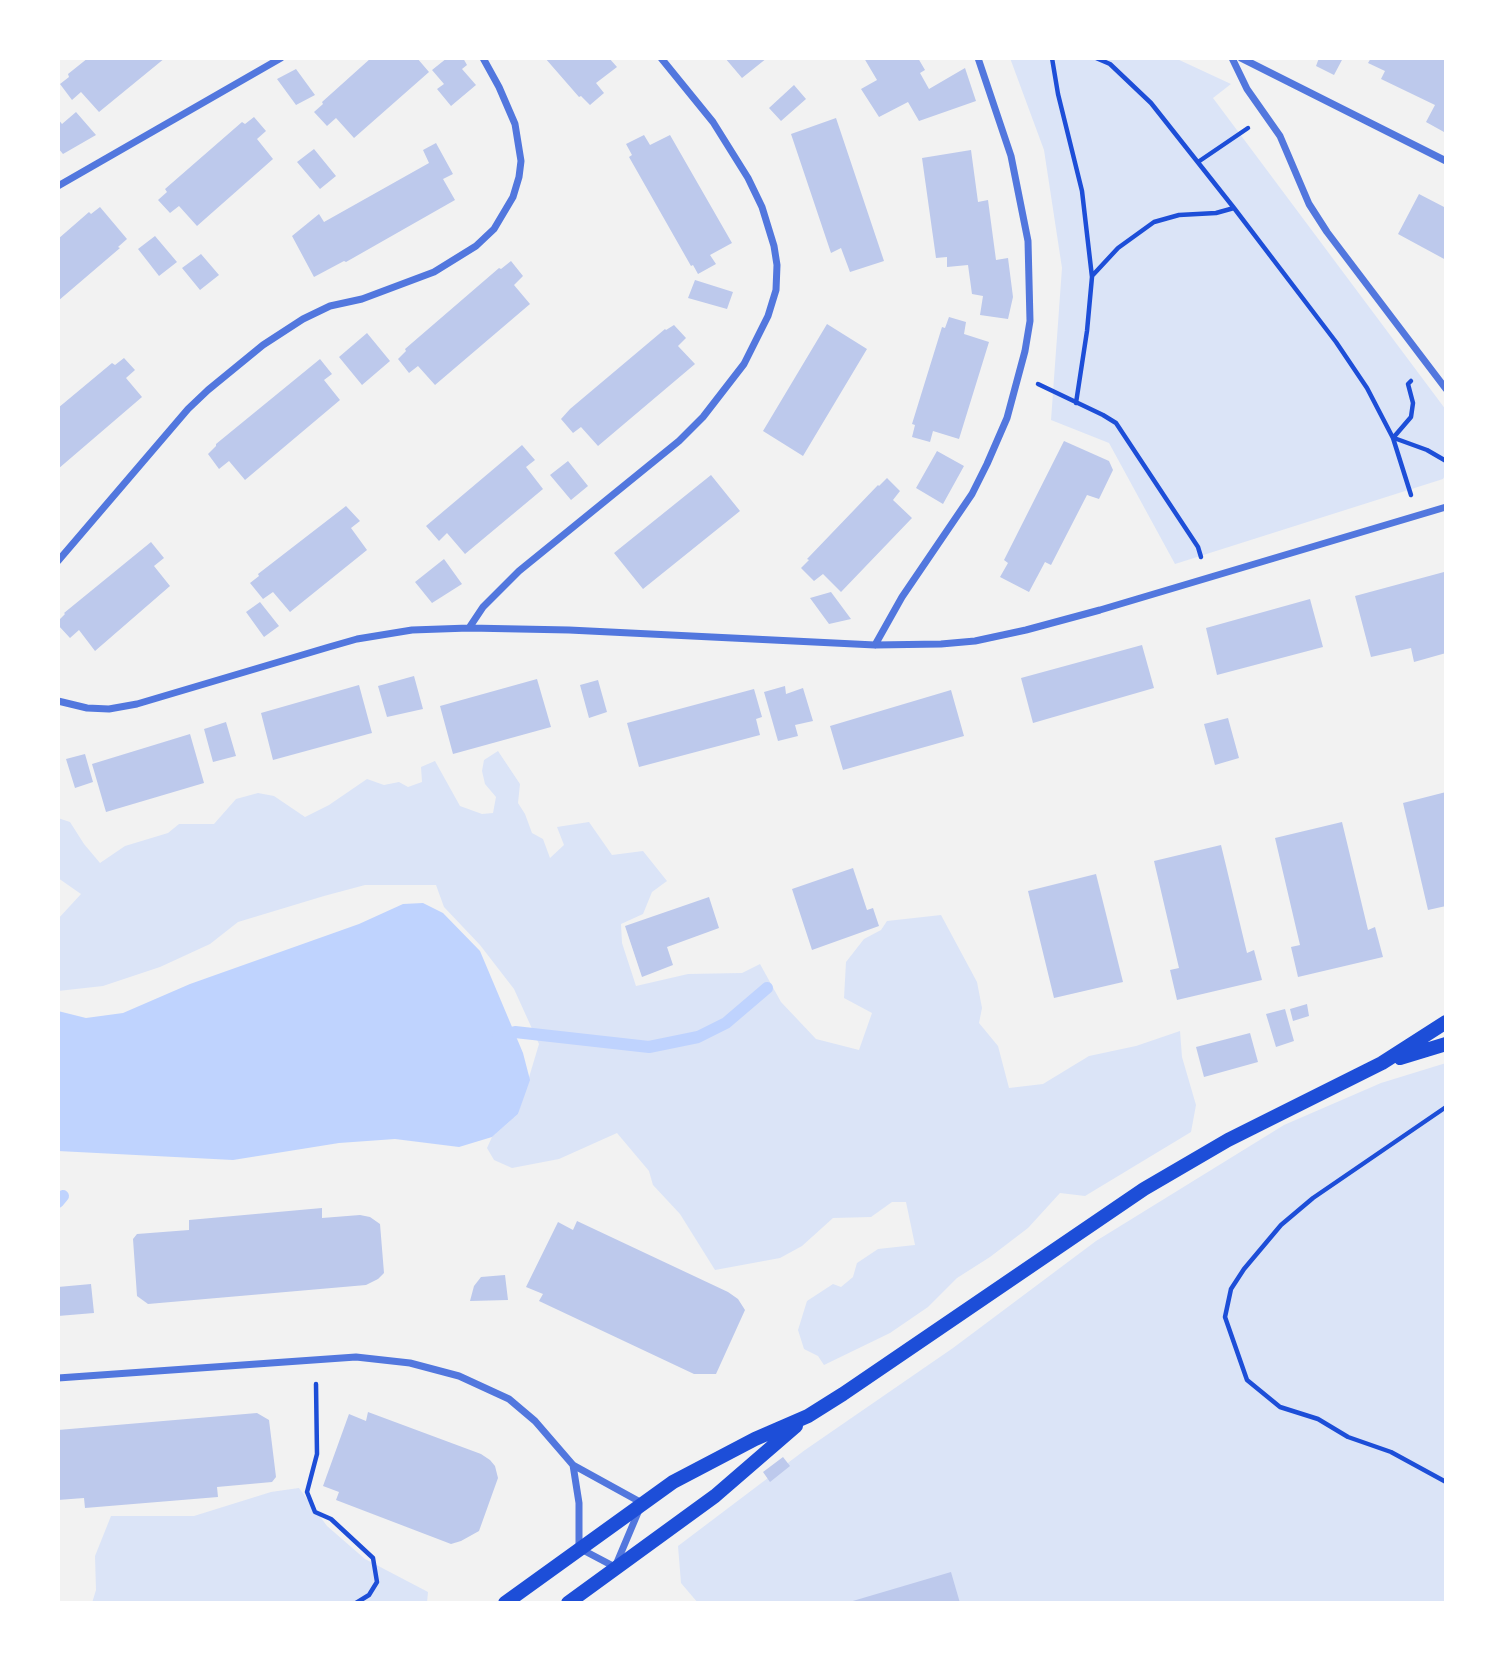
<!DOCTYPE html>
<html>
<head>
<meta charset="utf-8">
<style>
	body { margin:0 }
	#map { position:relative; width:1504px; height:1661px; overflow:hidden; background:#f2f2f2; font-family:"Fira Sans Condensed",sans-serif }
	canvas { display:block }
	.frame { position:absolute; inset:0; border:60px solid #fff; pointer-events:none }
</style>
</head>
<body>
<div id="map">
<canvas width="1504" height="1661"></canvas>
<div class="frame"></div>
</div>
<script>
const context = document.querySelector('canvas').getContext('2d');
context.lineJoin = 'round';
function fill(path, color) { context.fillStyle = color; context.fill(path, 'evenodd'); }
const shape = rows => new Path2D(rows.map(r => 'M' + r).join(''));
function stroke(path, color, width, dash) { context.strokeStyle = color; context.lineWidth = width; context.lineCap = dash ? 'butt' : 'round'; context.setLineDash(dash || []); context.stroke(path); }
fill(shape([
	[1010,58,1175,58,1231,84,1213,98,1446,410,1446,474,1443,479,1175,564,1109,443,1051,420,1062,268,1044,150],
	[498,751,520,784,518,803,525,814,532,833,543,839,550,858,564,845,557,827,589,822,612,855,643,851,667,881,652,892,643,914,621,924,622,943,636,986,688,974,742,973,760,964,781,1002,816,1039,859,1050,872,1013,844,998,846,962,864,939,881,930,887,921,941,915,977,982,982,1008,979,1023,998,1046,1009,1088,1043,1084,1089,1056,1136,1046,1180,1031,1182,1057,1196,1105,1191,1132,1085,1196,1060,1193,1028,1228,990,1257,957,1278,928,1307,890,1333,824,1365,818,1356,804,1349,798,1330,807,1301,833,1284,841,1287,853,1277,857,1263,878,1249,915,1245,906,1202,892,1202,871,1217,833,1218,802,1246,780,1258,715,1270,680,1214,653,1185,649,1171,617,1133,559,1159,512,1168,494,1160,487,1148,492,1137,518,1114,539,1044,514,989,480,945,444,907,436,885,365,885,324,896,238,922,210,944,160,967,103,986,58,991,58,919,81,894,58,878,58,818,70,822,84,844,100,863,125,846,168,833,179,824,214,824,236,799,258,793,274,796,305,817,329,805,367,779,384,785,399,782,408,787,422,782,421,767,435,761,460,806,482,814,493,813,496,797,485,784,482,771,484,760],
	[1446,1063,1446,1603,698,1603,681,1583,678,1546,805,1450,953,1348,1096,1241,1284,1125,1381,1083],
	[299,1488,327,1526,365,1559,428,1592,427,1603,92,1603,96,1590,95,1556,111,1516,194,1516,271,1492]
]), '#dbe4f7');
fill(shape([
	[423,903,443,913,480,951,523,1053,530,1080,518,1114,492,1137,459,1147,395,1139,339,1143,233,1160,58,1151,58,1011,86,1018,123,1013,190,984,359,924,403,904]
]), '#bfd3fe');
stroke(shape([
	[498,1036,515,1032,649,1047,698,1037,726,1023,767,988],
	[58,1202,63,1196]
]), '#bfd3fe', 12);
fill(shape([
	[88,58,165,58,99,112,81,92,72,100,60,84,69,77,68,74],
	[371,58,417,58,429,72,354,138,336,118,327,126,314,112,323,104,322,102],
	[447,58,463,58,467,65,462,69,476,85,451,106,437,89,444,84,432,70],
	[545,58,609,58,617,67,596,83,604,93,590,105,581,96,579,97],
	[725,58,767,58,742,78],
	[864,58,918,58,925,70,920,73,929,89,965,68,976,101,919,121,908,102,879,117,861,89,877,80],
	[1319,58,1343,58,1334,75,1316,66],
	[1371,58,1446,59,1446,127,1444,132,1426,122,1435,105,1381,79,1385,71,1368,63],
	[296,69,315,95,296,105,277,79],
	[794,85,806,99,781,121,769,108],
	[76,112,96,135,63,154,58,148,58,119,62,124],
	[254,117,266,131,257,139,273,159,197,226,179,206,170,213,158,200,167,192,165,189,242,122,245,124],
	[836,118,884,261,850,272,841,248,831,253,791,134],
	[644,135,650,145,670,135,732,243,710,255,716,264,698,274,693,265,691,266,629,157,632,155,626,144],
	[436,143,453,174,443,179,455,200,346,262,344,261,314,277,292,236,319,214,324,222,429,163,423,150],
	[314,149,336,176,320,189,297,162],
	[971,150,978,202,988,200,996,260,1008,258,1013,297,1008,319,980,315,983,296,972,294,968,265,947,267,947,257,936,258,922,158],
	[1419,194,1446,208,1446,260,1398,234],
	[100,207,127,239,118,247,120,248,58,301,58,239,89,212,91,214],
	[155,236,177,262,159,276,138,249],
	[201,254,219,275,200,290,182,268],
	[511,261,523,276,514,285,530,304,435,385,418,366,409,373,398,359,406,351,405,349,499,268,501,269],
	[695,280,733,292,727,309,688,298],
	[949,317,966,322,964,334,989,342,959,439,933,431,930,442,912,437,915,425,912,424,942,327,945,328],
	[827,324,867,349,803,456,763,431],
	[674,325,686,338,678,346,695,364,598,446,581,427,573,433,561,419,570,409,665,329,666,330],
	[367,333,390,361,362,385,339,357],
	[124,358,135,370,126,378,142,397,58,469,58,408,112,363,115,365],
	[320,359,332,374,324,380,340,400,245,480,229,461,219,469,208,454,216,446,216,444],
	[1064,441,1109,461,1113,470,1099,499,1087,495,1051,565,1045,562,1029,592,1000,577,1008,563,1004,560],
	[522,445,535,460,526,467,543,489,465,554,447,533,439,541,426,526],
	[937,451,964,466,943,504,916,488],
	[568,461,588,486,571,500,550,475],
	[711,475,740,511,643,589,614,553],
	[887,478,900,491,893,500,912,518,841,592,823,574,814,581,801,568,809,560,807,559,878,485,879,486],
	[346,506,360,521,351,528,367,550,290,612,273,592,263,599,250,583,259,576,258,574],
	[151,542,164,558,154,566,170,586,95,651,79,630,70,638,58,625,58,621,65,614,64,613],
	[444,559,462,584,432,603,415,582],
	[1444,572,1446,572,1446,653,1414,662,1411,648,1371,657,1355,596],
	[831,592,851,619,829,624,810,598],
	[1310,599,1323,647,1217,675,1206,628],
	[260,602,279,626,264,637,246,612],
	[1142,645,1154,688,1033,723,1021,678],
	[414,676,423,709,387,717,378,686],
	[537,679,551,727,453,754,440,706],
	[598,680,607,712,589,718,580,685],
	[359,685,372,733,273,760,261,713],
	[785,686,786,694,803,688,813,721,795,725,798,736,778,741,764,692],
	[754,689,762,717,756,719,760,735,639,767,627,723],
	[951,690,964,736,843,770,830,726],
	[1228,718,1239,758,1215,765,1204,724],
	[226,722,236,756,213,762,204,729],
	[190,734,204,783,106,812,92,764],
	[85,754,93,782,75,788,66,759],
	[1446,792,1446,906,1428,910,1403,803],
	[1342,822,1368,930,1375,927,1383,957,1298,977,1291,947,1300,945,1275,838],
	[1221,845,1247,953,1254,950,1262,980,1177,1000,1170,970,1179,968,1154,861],
	[853,868,867,910,873,908,879,926,812,950,792,889],
	[1096,874,1123,982,1054,998,1028,891],
	[709,897,719,928,667,947,673,965,642,977,625,926],
	[1307,1004,1309,1016,1293,1021,1290,1009],
	[1285,1009,1294,1041,1276,1047,1266,1014],
	[1250,1033,1258,1062,1204,1077,1196,1047],
	[322,1208,322,1218,360,1215,370,1217,380,1224,384,1273,378,1279,366,1285,148,1304,137,1296,133,1239,137,1234,189,1230,189,1220],
	[577,1221,728,1292,738,1299,745,1310,716,1374,694,1374,539,1301,543,1294,526,1287,558,1222,573,1230],
	[505,1275,508,1300,470,1301,474,1286,481,1277],
	[91,1284,94,1313,58,1316,58,1287],
	[368,1412,481,1454,490,1460,495,1466,498,1478,479,1531,461,1541,451,1544,336,1500,339,1492,323,1486,349,1414,366,1421],
	[257,1413,269,1420,276,1477,272,1482,217,1487,218,1497,85,1508,84,1498,58,1500,58,1430],
	[783,1457,790,1466,770,1482,763,1472],
	[951,1572,960,1603,846,1603]
]), '#bdc9ec');
stroke(shape([
	[1052,58,1058,94,1082,191,1092,277,1087,331,1076,403],
	[1096,58,1110,64,1151,103,1234,208,1336,342,1367,388,1393,438,1411,495],
	[1198,162,1248,128],
	[1092,276,1118,248,1154,222,1179,215,1216,213,1234,208],
	[1038,384,1103,415,1116,423,1198,547,1201,557],
	[1393,438,1411,417,1413,403,1408,384,1411,381],
	[1394,438,1427,450,1446,461],
	[1446,1107,1313,1198,1281,1225,1244,1269,1231,1289,1225,1317,1247,1380,1280,1407,1318,1419,1348,1437,1391,1452,1446,1482],
	[316,1384,317,1454,307,1492,315,1512,331,1519,373,1558,377,1582,369,1595,356,1603]
]), '#1d4ed8', 4.5);
stroke(shape([
	[1232,58,1247,89,1280,136,1309,204,1327,232,1446,389],
	[1241,58,1446,161],
	[58,186,281,58],
	[58,561,188,409,208,390,263,345,303,319,330,306,362,299,434,272,476,246,494,229,513,197,519,177,521,161,515,124,499,87,483,58],
	[469,628,483,607,519,571,679,441,703,417,744,364,768,316,776,290,777,265,774,246,762,207,748,178,713,122,661,58],
	[875,645,902,597,972,494,987,464,1007,418,1025,351,1030,321,1028,241,1011,156,978,58],
	[58,701,87,708,109,709,137,704,329,647,357,639,412,630,469,628,569,630,875,645,941,644,975,641,1026,630,1100,610,1446,507],
	[58,1378,356,1357,410,1363,459,1376,509,1399,535,1421,573,1465,642,1503,615,1567,579,1548,579,1503,573,1465]
]), '#5277de', 7);
stroke(shape([
	[1400,1058,1446,1044],
	[505,1603,673,1482,755,1439,808,1416,843,1394,1144,1189,1228,1140,1382,1063,1446,1022],
	[568,1603,715,1496,796,1426]
]), '#1d4ed8', 14);
</script>
</body>
</html>
